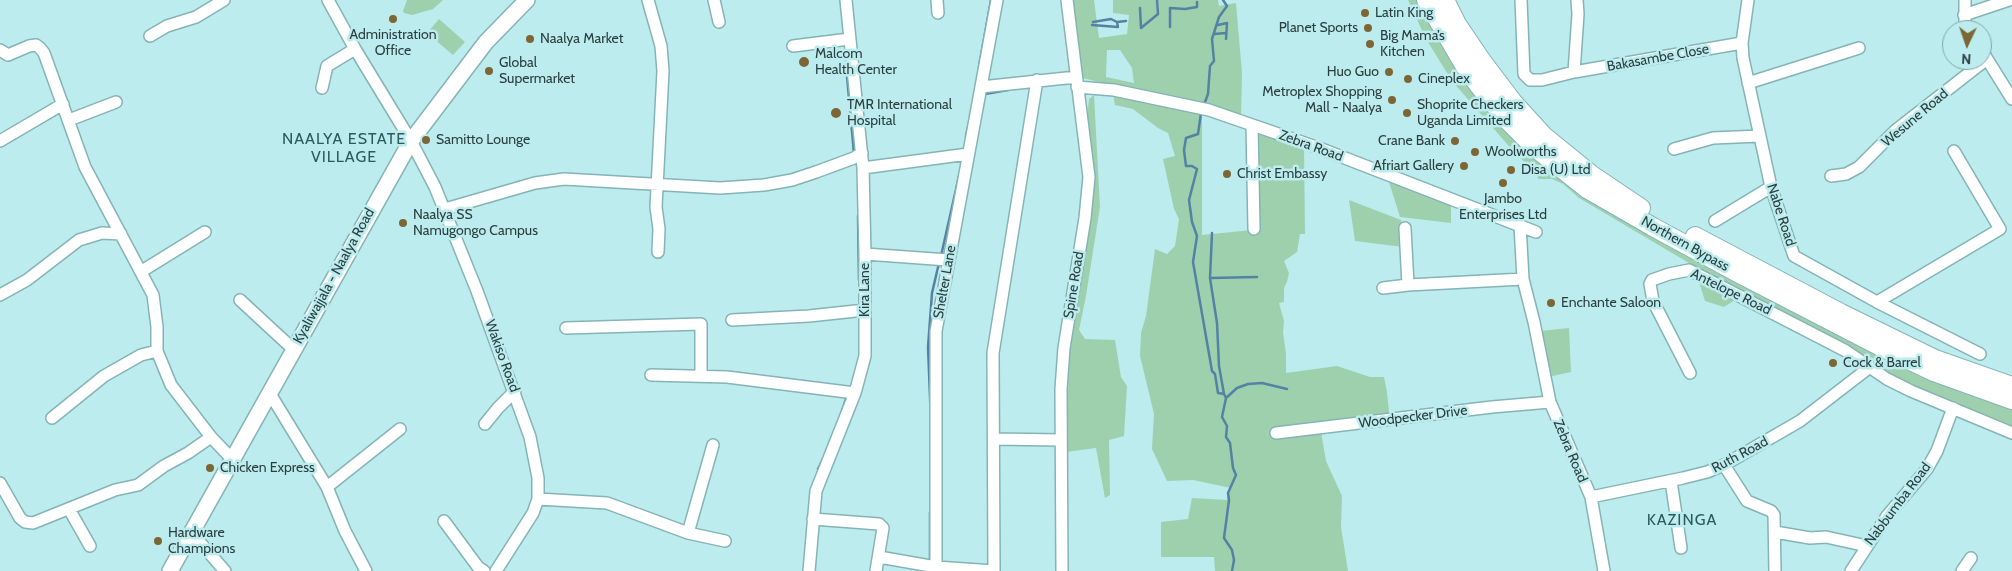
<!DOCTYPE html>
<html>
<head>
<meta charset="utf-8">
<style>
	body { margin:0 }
	#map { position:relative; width:2012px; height:571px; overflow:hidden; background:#bcecee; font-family:Cabin,sans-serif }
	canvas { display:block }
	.north { position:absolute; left:1942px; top:20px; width:50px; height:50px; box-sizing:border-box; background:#bcecee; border:1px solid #82a7a8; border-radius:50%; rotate:183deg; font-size:14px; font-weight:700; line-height:20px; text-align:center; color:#2b3f40 }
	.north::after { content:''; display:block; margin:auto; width:18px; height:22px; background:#7c6636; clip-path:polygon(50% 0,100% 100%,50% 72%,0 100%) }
</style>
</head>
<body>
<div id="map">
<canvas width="2012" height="571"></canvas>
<div class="north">N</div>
</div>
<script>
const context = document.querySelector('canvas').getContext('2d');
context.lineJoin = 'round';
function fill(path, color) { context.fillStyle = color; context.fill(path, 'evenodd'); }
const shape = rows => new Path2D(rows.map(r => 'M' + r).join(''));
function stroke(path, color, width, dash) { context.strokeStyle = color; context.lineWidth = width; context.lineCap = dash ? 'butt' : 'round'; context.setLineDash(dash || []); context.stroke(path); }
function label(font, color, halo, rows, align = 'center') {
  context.font = font + ' Cabin,sans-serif'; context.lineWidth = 5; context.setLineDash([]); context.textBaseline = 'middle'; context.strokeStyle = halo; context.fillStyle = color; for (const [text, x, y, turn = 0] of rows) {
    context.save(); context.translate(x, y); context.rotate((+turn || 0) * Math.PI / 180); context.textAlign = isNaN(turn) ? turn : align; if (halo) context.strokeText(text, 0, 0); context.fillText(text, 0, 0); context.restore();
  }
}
fill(shape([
	[407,0,443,0,433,9,412,15,404,13,403,11],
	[1070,0,1094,0,1099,38,1127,34,1129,15,1113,13,1113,0,1218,0,1219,6,1236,3,1242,73,1241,118,1079,77],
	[1107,50,1120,50,1132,68,1134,83,1106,77],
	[1408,0,1419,0,1525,149,1946,384,2012,409,2012,427,1933,395,1871,365,1688,266,1689,263,1579,198,1563,184,1552,179,1538,179,1537,174,1514,152,1452,81,1426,39],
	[439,19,465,42,453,55,427,33],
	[1113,94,1202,114,1202,235,1252,230,1254,132,1304,145,1305,234,1300,234,1297,252,1284,261,1289,273,1287,282,1284,288,1284,302,1279,303,1284,321,1283,332,1286,354,1286,373,1337,366,1370,377,1384,377,1387,392,1390,422,1321,432,1326,461,1342,496,1341,527,1348,571,1215,571,1214,557,1161,557,1161,522,1188,519,1192,498,1227,500,1228,493,1231,488,1193,480,1167,481,1152,449,1154,414,1140,356,1141,333,1146,316,1155,249,1167,254,1175,246,1179,219,1174,209,1163,159,1175,156,1168,133,1158,128,1133,109,1115,105],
	[1094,95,1100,207,1086,296,1079,330,1085,339,1115,340,1121,377,1127,386,1124,436,1109,440,1110,495,1105,498,1096,448,1066,452,1070,332,1081,270,1087,118,1089,99],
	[1388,179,1451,204,1451,223,1400,217],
	[1349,200,1401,220,1403,247,1355,241],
	[1698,279,1738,298,1724,307,1705,301],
	[1569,328,1571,372,1548,377,1540,331]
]), '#9fd0ae');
stroke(shape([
	[1140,8,1141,28,1158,14,1157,0],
	[1093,22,1111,19,1117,22,1126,21],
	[1092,25,1118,27,1117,22],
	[1218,25,1227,23,1226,39],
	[1170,27,1170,8,1185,9,1197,7,1197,2],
	[1214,34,1226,33],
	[846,65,854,154],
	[979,67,991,0],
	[985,94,1008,90],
	[1205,102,1208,94,1210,66,1214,61,1212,39,1219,17,1227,6,1223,0],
	[1201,113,1198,134,1186,138,1184,150,1186,166,1192,166,1197,169,1189,200,1192,222,1197,236,1193,262,1212,371,1215,374,1218,393,1224,394,1226,398,1222,417,1227,426,1226,437,1230,443,1233,468,1236,475,1228,493,1229,500,1224,538,1232,550,1234,560,1232,571],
	[966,136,970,119],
	[858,216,859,280],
	[1212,233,1210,278,1217,323,1219,366,1224,394],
	[941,256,959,176],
	[1210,278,1257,277],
	[1226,398,1237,388,1248,384,1262,383,1287,389],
	[841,414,847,396],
	[931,422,928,347,932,293,939,263],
	[818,469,823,459],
	[930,562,930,512]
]), '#5482a3', 2.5);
const minor = shape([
	[328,0,355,49,411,141,435,187,477,291,530,437,538,478,538,499,533,513,496,571],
	[648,0,661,46,663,71,656,207,659,229,658,252],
	[714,0,719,22],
	[937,0,938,13],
	[1521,0,1524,74,1530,80,1542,80,1574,72,1742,43],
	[1748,0,1742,43,1743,58,1771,187,1794,256,1877,302,2000,229,1954,151],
	[1965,0,1965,23,1970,30],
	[1964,15,2009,0],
	[150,36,167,26,196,17,224,0],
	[793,46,849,39],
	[0,50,8,55,29,46,36,45,40,48,44,53,85,167,153,295,157,327,157,351,171,385,211,437,232,459],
	[1987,59,2012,99],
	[1574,72,1578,14,1577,0],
	[1748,83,1859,48],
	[981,87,1076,77],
	[1077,87,1114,90,1209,110,1319,148,1536,232],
	[322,88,327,66,355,49],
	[69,120,116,102],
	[1252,125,1254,229],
	[0,141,63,104],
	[1674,149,1713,138,1760,136],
	[863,168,968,154],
	[1831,176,1846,174,1859,167,1896,130,1987,59,1982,50],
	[445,209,535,183,564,179,720,188,764,185,792,180,816,172,854,158,862,153],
	[1715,221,1771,187],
	[1520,225,1523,279],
	[1405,228,1408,285],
	[865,254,948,260],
	[142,271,205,232],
	[1383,288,1408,285,1523,279,1534,322,1550,402,1591,497,1604,571],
	[0,295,27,280,79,240,102,233,121,234],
	[240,300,293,349],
	[1877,302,1980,354],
	[732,320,809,316,865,310],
	[566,328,701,324,701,376],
	[1690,373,1653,301,1650,284,1652,280,1669,274,1689,270,1846,351,1887,379,1911,391,2012,433],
	[651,375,727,377,855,393],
	[269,392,327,487,345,531,366,571],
	[52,418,104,376,141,355,157,351],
	[485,424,498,408,515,391],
	[1276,433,1492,407,1550,402],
	[994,439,1061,440],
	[1724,465,1747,501,1771,511,1774,515,1775,571],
	[1671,481,1681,548],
	[0,483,20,518,25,522,33,523,115,490,138,485,164,466,188,453,211,437],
	[327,487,400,429],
	[1591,497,1683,478,1707,472,1724,465,1800,421,1870,367],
	[538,499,607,503,688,533,725,541],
	[69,509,90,546],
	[813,519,879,524,883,528,876,571],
	[444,521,478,567,484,571],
	[191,532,225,571],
	[1775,532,1810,538,1826,537,1867,546],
	[688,533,713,445],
	[879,557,936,567,994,571],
	[936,567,936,331,997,0],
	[809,571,816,491,855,393,865,356,865,254,863,168,846,0],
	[994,571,993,353,1037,80],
	[1062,571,1061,389,1064,348,1085,218,1089,177,1067,0],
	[1851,571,1887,516,1927,469,1937,451,1953,408],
	[1962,571,1971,558]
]);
const major = shape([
	[170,571,411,141,486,42,527,0]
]);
const highway = shape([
	[1426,0,1464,65,1479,86,1507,120,1534,147,1587,189,1653,227,1736,272,1879,346,1934,372,2012,400],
	[1445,0,1457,24,1482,61,1513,102,1544,136,1592,175,1641,208],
	[1695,236,1841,313,1935,359,2012,386]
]);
stroke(minor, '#85b4b6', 14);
stroke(major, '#85b4b6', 18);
stroke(highway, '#85b4b6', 20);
stroke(minor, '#fff', 11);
stroke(major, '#fff', 15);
stroke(highway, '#fff', 18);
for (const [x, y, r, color] of [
	[1365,13,5,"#7c6636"],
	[393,19,5,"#7c6636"],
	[1368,28,5,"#7c6636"],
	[530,39,5,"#7c6636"],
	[1370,44,5,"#7c6636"],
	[804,62,6,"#7c6636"],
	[489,71,5,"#7c6636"],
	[1389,72,5,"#7c6636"],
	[1408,79,5,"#7c6636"],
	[1392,100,5,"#7c6636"],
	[836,113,6,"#7c6636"],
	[1407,113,5,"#7c6636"],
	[426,140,5,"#7c6636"],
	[1455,141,5,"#7c6636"],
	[1475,152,5,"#7c6636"],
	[1464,166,5,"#7c6636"],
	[1511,170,5,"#7c6636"],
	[1227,174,5,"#7c6636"],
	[1503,183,5,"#7c6636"],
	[403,223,5,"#7c6636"],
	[1551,303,5,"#7c6636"],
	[1833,363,5,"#7c6636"],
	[210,468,5,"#7c6636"],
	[158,541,5,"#7c6636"]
]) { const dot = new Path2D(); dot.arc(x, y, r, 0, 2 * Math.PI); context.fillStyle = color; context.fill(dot); stroke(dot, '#bcecee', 2); }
label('14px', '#2b3f40', '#bcecee', [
	["Latin King",1375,13],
	["Planet Sports",1358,28,"right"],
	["Administration",393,35,"center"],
	["Office",393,51,"center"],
	["Big Mama’s",1380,36],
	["Kitchen",1380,52],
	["Naalya Market",540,39],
	["Malcom",815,54],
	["Health Center",815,70],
	["Global",499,63],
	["Supermarket",499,79],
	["Huo Guo",1379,72,"right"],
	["Cineplex",1418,79],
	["Metroplex Shopping",1382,92,"right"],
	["Mall - Naalya",1382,108,"right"],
	["TMR International",847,105],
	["Hospital",847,121],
	["Shoprite Checkers",1417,105],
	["Uganda Limited",1417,121],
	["Samitto Lounge",436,140],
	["Crane Bank",1445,141,"right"],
	["Woolworths",1485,152],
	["Afriart Gallery",1454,166,"right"],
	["Disa (U) Ltd",1521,170],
	["Christ Embassy",1237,174],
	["Jambo",1503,199,"center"],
	["Enterprises Ltd",1503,215,"center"],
	["Naalya SS",413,215],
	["Namugongo Campus",413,231],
	["Enchante Saloon",1561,303],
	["Cock & Barrel",1843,363],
	["Chicken Express",220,468],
	["Hardware",168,533],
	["Champions",168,549]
], 'left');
label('14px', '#2b3f40', '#bcecee', [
	["Bakasambe Close",1658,58,-10],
	["Wesune Road",1915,118,-40],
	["Zebra Road",1311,146,20],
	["Nabe Road",1781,215,72],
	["Northern Bypass",1685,244,29],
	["Kyaliwajjala - Naalya Road",334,276,-61],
	["Shelter Lane",945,282,-80],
	["Spine Road",1074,285,-81],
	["Kira Lane",865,290,-90],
	["Antelope Road",1731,292,26],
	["Wakiso Road",502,356,70],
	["Woodpecker Drive",1413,417,-7],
	["Zebra Road",1570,451,67],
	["Ruth Road",1740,455,-28],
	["Nabbumba Road",1898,504,-53]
]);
context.letterSpacing = '1px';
label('16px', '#2e5a5c', '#bcecee', [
	["NAALYA ESTATE",344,139],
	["VILLAGE",344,157],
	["KAZINGA",1682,520]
]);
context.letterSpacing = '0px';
</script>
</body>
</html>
